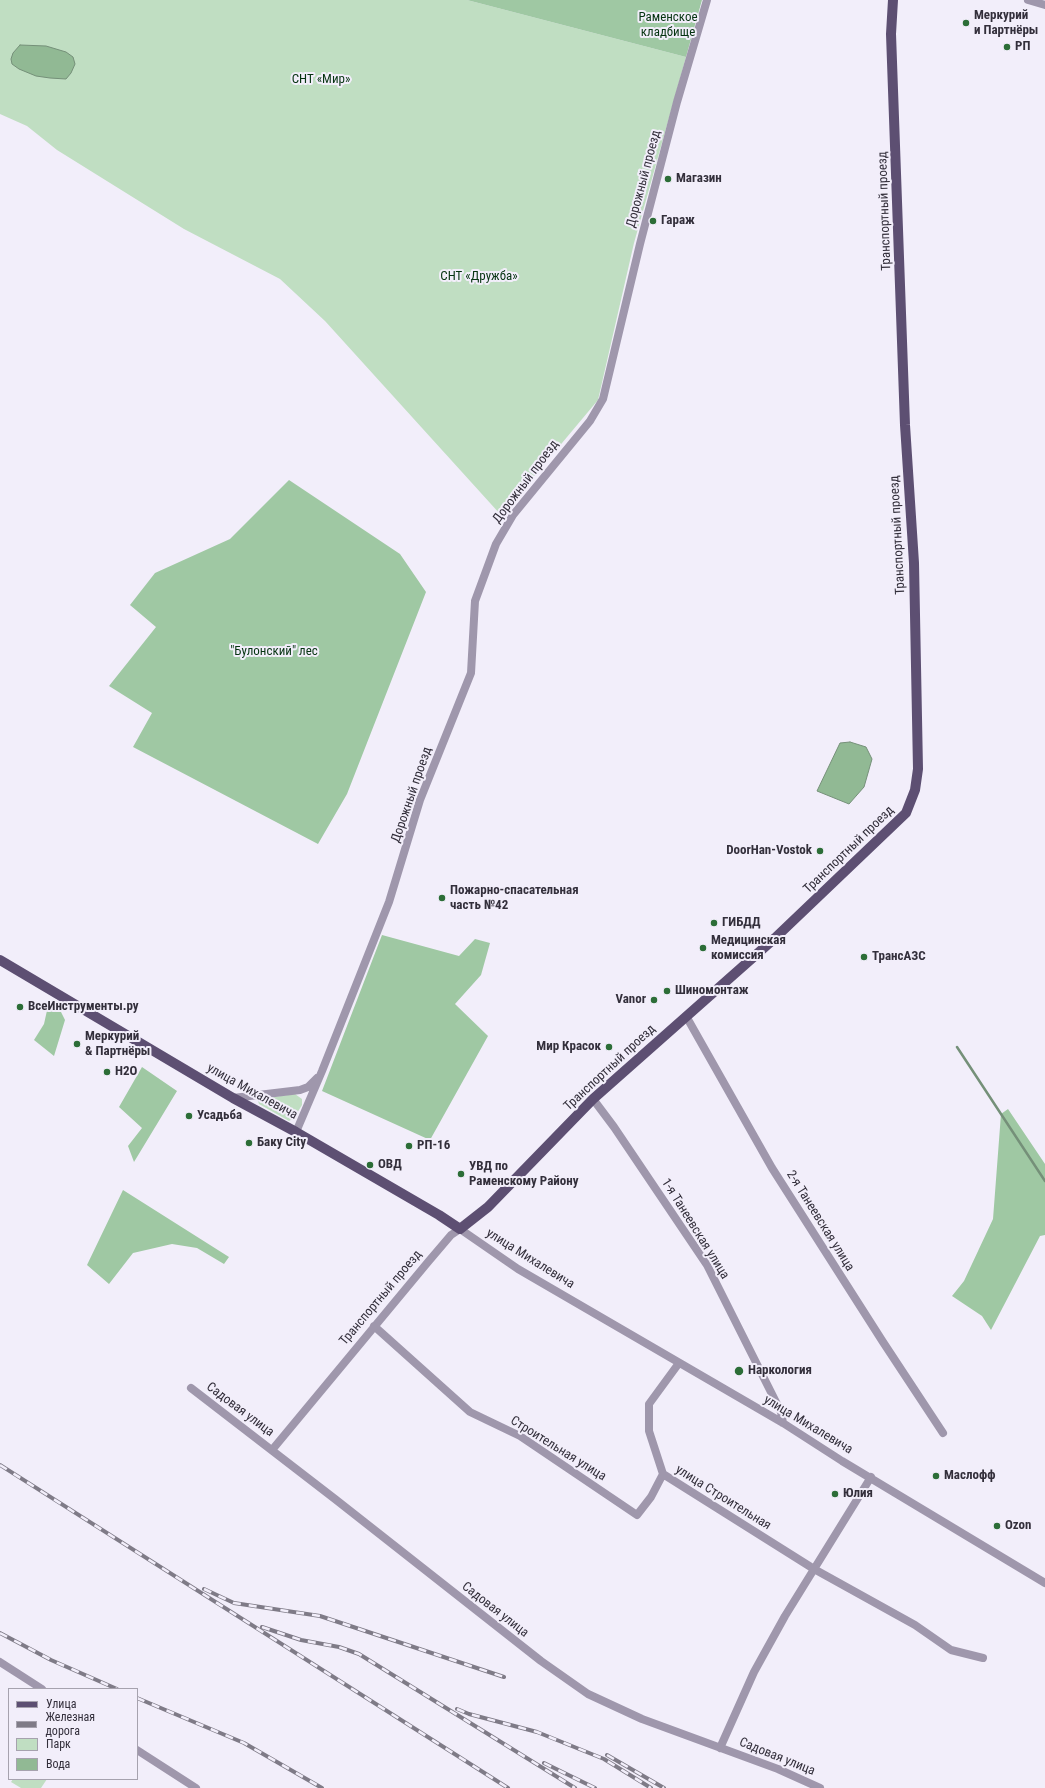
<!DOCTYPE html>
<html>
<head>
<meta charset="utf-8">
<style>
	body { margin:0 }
	#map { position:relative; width:1045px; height:1788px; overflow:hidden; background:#f2eefa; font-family:"Roboto Condensed",sans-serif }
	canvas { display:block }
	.legend { position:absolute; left:8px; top:1688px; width:130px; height:92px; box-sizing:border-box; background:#f2eefa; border:1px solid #a6a2ae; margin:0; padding:5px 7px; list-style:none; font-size:12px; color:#332f3b }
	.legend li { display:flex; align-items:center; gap:8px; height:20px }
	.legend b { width:20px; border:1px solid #a6a2ae }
</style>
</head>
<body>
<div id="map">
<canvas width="1045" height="1788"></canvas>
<ul class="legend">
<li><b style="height:5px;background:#5d4f72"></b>Улица</li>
<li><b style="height:5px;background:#7f7b87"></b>Железная дорога</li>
<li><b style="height:11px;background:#c0dec2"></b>Парк</li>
<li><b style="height:11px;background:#91b994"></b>Вода</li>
</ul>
</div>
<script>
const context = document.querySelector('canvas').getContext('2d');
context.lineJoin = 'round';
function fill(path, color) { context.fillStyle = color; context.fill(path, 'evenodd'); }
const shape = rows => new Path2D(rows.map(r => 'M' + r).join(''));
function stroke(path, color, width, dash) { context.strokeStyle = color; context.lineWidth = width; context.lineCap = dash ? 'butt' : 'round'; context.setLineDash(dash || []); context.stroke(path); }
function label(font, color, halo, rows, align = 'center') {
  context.font = font + ' "Roboto Condensed",sans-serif'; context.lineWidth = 4; context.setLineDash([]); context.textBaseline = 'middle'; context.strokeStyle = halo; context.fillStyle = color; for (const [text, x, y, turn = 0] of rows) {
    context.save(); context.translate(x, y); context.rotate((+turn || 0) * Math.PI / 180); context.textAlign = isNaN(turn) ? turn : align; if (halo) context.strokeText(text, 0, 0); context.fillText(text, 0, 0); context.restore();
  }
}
fill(shape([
	[0,0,467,0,686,57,634,243,598,400,526,486,500,514,325,321,280,279,184,229,57,150,27,126,0,114],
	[295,1094,302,1099,302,1105,294,1118,289,1121,259,1104,258,1101,259,1099],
	[13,1779,47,1779,41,1788,21,1788,11,1782]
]), '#c0dec2');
fill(shape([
	[467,0,702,0,686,57],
	[289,480,400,554,426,592,347,794,318,844,133,747,152,713,109,686,156,627,130,605,155,573,230,539],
	[382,935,459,956,475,939,490,943,481,975,455,1004,488,1036,430,1140,322,1091],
	[48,1006,61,1012,65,1020,54,1056,34,1040,44,1024],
	[142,1067,177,1091,134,1162,128,1146,142,1128,119,1107],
	[1008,1109,1045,1164,1045,1235,1040,1236,991,1330,982,1316,952,1296,964,1281,993,1219,1001,1114],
	[123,1190,229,1257,224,1264,197,1248,172,1244,133,1253,109,1284,87,1265]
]), '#9fc8a3');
const water = shape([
	[20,45,46,46,66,52,73,57,75,64,71,73,66,79,50,78,36,76,19,69,12,64,11,59,13,53,20,45],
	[850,742,866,747,872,759,864,787,849,804,817,791,840,743,850,742]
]);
fill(water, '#91b994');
stroke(water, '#759079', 1);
stroke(shape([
	[957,1047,1045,1181]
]), '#759079', 2.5);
stroke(shape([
	[1028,0,1045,5],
	[686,1016,772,1168,883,1342,943,1433],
	[233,1098,300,1090,308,1087,317,1078],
	[593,1099,614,1127,707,1265,781,1412,783,1423],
	[296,1132,322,1071,389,902,420,800,471,673,475,601,496,544,513,515,590,421,603,399,640,244,677,102,707,0],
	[374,1326,470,1412,520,1436,637,1515,651,1497,663,1474],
	[191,1388,335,1499,541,1661,588,1694,642,1719,778,1769,820,1788],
	[272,1450,428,1262,451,1235,460,1229,518,1269,783,1423,842,1461,1045,1583],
	[663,1474,814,1569,915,1625,951,1650,983,1658],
	[663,1474,649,1431,649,1404,679,1363],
	[0,1662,42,1689],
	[720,1748,754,1672,785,1616,871,1477],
	[137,1750,196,1788]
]), '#9f97ac', 8);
stroke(shape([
	[0,960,233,1098,296,1132,439,1215,460,1229,488,1207,593,1099,775,938,906,813,915,790,918,769,914,563,905,425,891,34,893,0]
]), '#5d4f72', 10);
const rail = shape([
	[0,1465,508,1788],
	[204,1589,234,1603,320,1616,504,1677],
	[262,1627,301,1640,339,1647,359,1654,575,1788],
	[0,1633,51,1660,117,1689],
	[137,1698,244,1743,322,1788],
	[457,1709,469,1714,537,1732,604,1759,651,1788],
	[607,1755,664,1788],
	[544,1763,595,1788]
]);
stroke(rail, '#7f7b87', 4);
stroke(rail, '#f2eefa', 2.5, [8]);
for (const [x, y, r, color] of [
	[966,23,4,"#2c6d37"],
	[1007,47,4,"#2c6d37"],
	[668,179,4,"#2c6d37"],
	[653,221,4,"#2c6d37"],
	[820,851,4,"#2c6d37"],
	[442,898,4,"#2c6d37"],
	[714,923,4,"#2c6d37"],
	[703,948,4,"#2c6d37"],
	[864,957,4,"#2c6d37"],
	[667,991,4,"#2c6d37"],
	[654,1000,4,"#2c6d37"],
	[20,1007,4,"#2c6d37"],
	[77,1044,4,"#2c6d37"],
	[609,1047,4,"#2c6d37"],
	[107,1072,4,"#2c6d37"],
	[189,1116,4,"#2c6d37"],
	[249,1143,4,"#2c6d37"],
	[409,1146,4,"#2c6d37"],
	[370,1165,4,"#2c6d37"],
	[461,1174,4,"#2c6d37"],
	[739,1371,5,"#2c6d37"],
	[936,1476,4,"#2c6d37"],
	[835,1494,4,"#2c6d37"],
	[997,1526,4,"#2c6d37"]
]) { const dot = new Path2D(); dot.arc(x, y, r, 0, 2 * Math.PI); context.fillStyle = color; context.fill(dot); stroke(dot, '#f2eefa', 1.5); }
label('bold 13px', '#332f3b', '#f2eefa', [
	["Меркурий",974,16],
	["и Партнёры",974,31],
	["РП",1015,47],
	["Магазин",676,179],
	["Гараж",661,221],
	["DoorHan-Vostok",812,851,"right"],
	["Пожарно-спасательная",450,891],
	["часть №42",450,906],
	["ГИБДД",722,923],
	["Медицинская",711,941],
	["комиссия",711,956],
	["ТрансАЗС",872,957],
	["Шиномонтаж",675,991],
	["Vanor",646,1000,"right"],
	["ВсеИнструменты.ру",28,1007],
	["Меркурий",85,1037],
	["& Партнёры",85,1052],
	["Мир Красок",601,1047,"right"],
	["H2O",115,1072],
	["Усадьба",197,1116],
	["Баку City",257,1143],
	["РП-16",417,1146],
	["ОВД",378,1165],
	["УВД по",469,1167],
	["Раменскому Району",469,1182],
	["Наркология",748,1371],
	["Маслофф",944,1476],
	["Юлия",843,1494],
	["Ozon",1005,1526]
], 'left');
label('13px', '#063411', '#f2eefa', [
	["Раменское",668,18],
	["кладбище",668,33],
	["СНТ «Мир»",321,80],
	["СНТ «Дружба»",479,277],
	["\"Булонский\" лес",274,652]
]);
label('13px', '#332f3b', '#f2eefa', [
	["Дорожный проезд",644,179,-75],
	["Транспортный проезд",885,211,-92],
	["Дорожный проезд",526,482,-53],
	["Транспортный проезд",898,535,-93],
	["Дорожный проезд",412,795,-71],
	["Транспортный проезд",849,850,-44],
	["Транспортный проезд",610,1068,-43],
	["улица Михалевича",252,1092,29],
	["2-я Танеевская улица",820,1221,58],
	["1-я Танеевская улица",695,1229,58],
	["улица Михалевича",530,1259,32],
	["Транспортный проезд",381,1298,-50],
	["Садовая улица",240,1410,37],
	["улица Михалевича",808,1425,31],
	["Строительная улица",558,1449,32],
	["улица Строительная",723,1498,32],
	["Садовая улица",495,1610,38],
	["Садовая улица",777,1757,22]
]);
</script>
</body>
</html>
